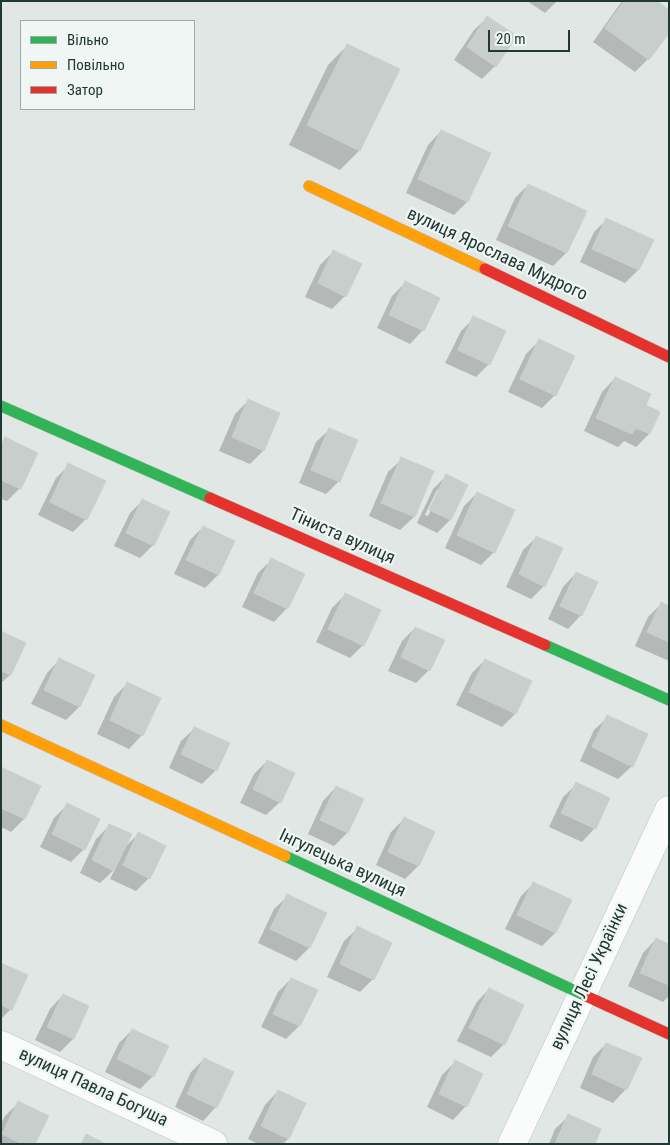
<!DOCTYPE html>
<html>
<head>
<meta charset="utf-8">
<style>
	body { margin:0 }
	#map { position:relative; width:670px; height:1145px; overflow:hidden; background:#e1e7e5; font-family:"Roboto Condensed",sans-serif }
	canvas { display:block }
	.frame { position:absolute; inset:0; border:2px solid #213835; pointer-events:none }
	.legend { position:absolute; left:20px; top:20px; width:175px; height:90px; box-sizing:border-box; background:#eff6f3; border:1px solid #9daaa7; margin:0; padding:6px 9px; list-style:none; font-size:15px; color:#213835 }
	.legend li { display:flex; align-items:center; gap:10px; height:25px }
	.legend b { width:25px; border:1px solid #9daaa7 }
	.scale { position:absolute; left:488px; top:30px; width:82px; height:22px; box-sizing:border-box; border:2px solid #213835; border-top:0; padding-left:6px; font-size:15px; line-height:18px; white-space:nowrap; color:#213835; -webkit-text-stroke:4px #eff6f3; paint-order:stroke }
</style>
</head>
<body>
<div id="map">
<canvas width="670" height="1145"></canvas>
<div class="frame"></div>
<ul class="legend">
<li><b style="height:6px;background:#30b455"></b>Вільно</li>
<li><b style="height:6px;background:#ff9f0a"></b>Повільно</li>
<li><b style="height:6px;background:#e5322d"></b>Затор</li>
</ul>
<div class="scale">20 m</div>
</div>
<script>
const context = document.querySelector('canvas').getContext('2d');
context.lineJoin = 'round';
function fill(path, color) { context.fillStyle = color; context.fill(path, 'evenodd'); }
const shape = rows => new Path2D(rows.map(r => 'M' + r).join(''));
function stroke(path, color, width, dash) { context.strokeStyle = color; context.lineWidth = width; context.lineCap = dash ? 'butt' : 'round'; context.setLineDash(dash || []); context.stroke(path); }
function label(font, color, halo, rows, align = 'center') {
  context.font = font + ' "Roboto Condensed",sans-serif'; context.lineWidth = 4.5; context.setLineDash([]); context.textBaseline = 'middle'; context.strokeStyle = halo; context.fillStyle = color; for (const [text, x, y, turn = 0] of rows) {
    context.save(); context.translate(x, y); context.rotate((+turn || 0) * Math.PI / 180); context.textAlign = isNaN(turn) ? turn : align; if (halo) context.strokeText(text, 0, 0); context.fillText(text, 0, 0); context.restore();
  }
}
fill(shape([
	[527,1,557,1,545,13],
	[622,1,654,1,648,59,635,72,593,42],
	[488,17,495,66,482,79,454,60,474,30],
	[347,46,398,70,359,151,340,170,289,145,328,65],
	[441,131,489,154,467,202,454,215,406,193,428,145],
	[528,185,585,212,566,253,553,266,496,240,515,198],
	[607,219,652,240,638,270,625,283,580,262,594,232],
	[333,252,345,296,332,309,305,297,320,265],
	[405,283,423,330,410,344,377,328,392,296],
	[474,318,489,364,476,377,445,363,461,331],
	[539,341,555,395,542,408,508,392,526,354],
	[615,378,644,406,649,434,636,447,624,441,618,447,584,431,602,392],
	[248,401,263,451,250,464,219,451,235,414],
	[330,429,339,481,326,494,299,483,316,442],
	[6,439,20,488,7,501,1,499,1,443],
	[402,459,433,472,414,517,400,530,369,516,388,472],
	[69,465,86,519,73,532,38,515,56,478],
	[446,476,450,520,437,533,417,523,433,489],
	[437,490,440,490,428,516,425,515],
	[477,493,494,552,481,565,445,548,464,506],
	[143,500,153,545,140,558,114,546,130,513],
	[203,527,233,541,218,575,205,588,174,574,190,540],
	[537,537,544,586,531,599,506,587,523,550],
	[271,560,287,608,274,622,242,607,258,573],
	[576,573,581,615,568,629,548,619,563,587],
	[345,595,363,645,350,658,316,642,332,608],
	[661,604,669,607,669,661,635,646,648,617],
	[415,628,429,670,416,683,388,671,402,641],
	[1,632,25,643,10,675,1,683],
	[60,659,94,675,79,707,66,720,31,704,47,673],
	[485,660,515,714,502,727,456,705,472,673],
	[127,684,142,735,129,749,97,734,114,697],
	[608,717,632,766,618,779,580,761,594,730],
	[195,728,228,744,215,771,202,784,169,768,181,741],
	[267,761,280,802,266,815,240,803,254,774],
	[1,769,39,787,24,819,11,832,1,827],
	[577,784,595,828,582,842,549,827,563,797],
	[336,787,362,800,347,833,334,846,308,834,323,801],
	[67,805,84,849,71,862,40,847,54,818],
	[404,819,434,833,418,866,405,879,376,865,391,832],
	[110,825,124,848,138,834,149,878,136,891,110,879,115,869,100,883,80,873,96,839],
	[534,883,570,900,555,933,542,946,505,929,521,896],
	[288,896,325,914,309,948,296,961,258,943,274,909],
	[358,928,373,979,360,992,327,977,344,941],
	[656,939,669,945,669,996,663,1002,628,986,643,953],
	[1,964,11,1009,1,1019],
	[291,979,316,991,299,1026,286,1039,261,1027,278,992],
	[489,989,504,1044,491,1057,457,1041,476,1003],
	[63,995,88,1007,73,1039,60,1052,35,1040,50,1009],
	[132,1030,153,1076,140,1089,105,1072,119,1043],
	[606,1044,626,1089,613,1103,580,1088,593,1057],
	[204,1059,216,1107,203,1121,175,1107,191,1072],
	[455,1062,466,1106,453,1120,427,1107,442,1075],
	[278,1091,305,1104,288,1139,283,1144,258,1144,248,1139,265,1105],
	[18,1103,34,1144,1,1144,1,1123,5,1116],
	[569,1116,593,1144,549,1144,555,1129]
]), '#0003');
const building = shape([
	[624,1,657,1,669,10,669,33,649,60,605,28,624,1],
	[487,16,517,36,496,67,467,47,487,16],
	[347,44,400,69,360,151,307,125,347,44],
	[441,130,491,153,468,202,418,179,441,130],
	[528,184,587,211,567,253,508,226,528,184],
	[606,218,654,240,639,270,592,249,606,218],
	[333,250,362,264,346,297,318,283,333,250],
	[405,281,440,298,424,331,389,315,405,281],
	[473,316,506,331,490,365,458,350,473,316],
	[539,339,575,356,556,396,520,379,539,339],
	[615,377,651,394,646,405,660,412,650,434,636,428,632,434,596,418,615,377],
	[248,399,280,413,264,451,232,437,248,399],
	[329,428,358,440,340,482,311,470,329,428],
	[5,437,38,453,21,489,1,480,1,446,5,437],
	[401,457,434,471,415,517,381,503,401,457],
	[68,463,106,481,87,520,50,502,68,463],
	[446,474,468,485,451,520,429,510,446,474],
	[477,492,515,510,495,553,457,535,477,492],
	[142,499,170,512,154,546,126,533,142,499],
	[203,526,235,541,219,575,186,560,203,526],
	[536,536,563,548,545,587,519,574,536,536],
	[271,558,305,574,288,609,254,593,271,558],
	[576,572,598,582,582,616,560,606,576,572],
	[345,593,381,610,364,646,328,629,345,593],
	[661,602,669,606,669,642,647,632,661,602],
	[415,627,445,640,430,671,401,657,415,627],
	[1,631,26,643,11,675,1,671,1,631],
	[59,658,95,675,80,707,44,690,59,658],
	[485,659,532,681,516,714,469,692,485,659],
	[127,682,161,698,143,736,110,720,127,682],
	[607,715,648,734,633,767,592,747,607,715],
	[194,727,230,743,217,771,181,754,194,727],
	[267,760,295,773,281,803,253,789,267,760],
	[1,767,41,786,25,819,1,808,1,767],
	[576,782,610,798,596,829,561,813,576,782],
	[336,786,364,799,348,833,320,820,336,786],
	[67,803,100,819,85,850,52,834,67,803],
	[404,817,435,832,419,866,388,852,404,817],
	[109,824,132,834,114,871,92,860,109,824],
	[138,832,166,846,150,879,123,865,138,832],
	[533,882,572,900,556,933,517,915,533,882],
	[287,894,327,913,310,948,270,929,287,894],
	[357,926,392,943,374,980,340,964,357,926],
	[656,938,669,944,669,985,640,973,656,938],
	[1,963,28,975,12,1010,1,1005,1,963],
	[291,978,318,990,300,1026,273,1014,291,978],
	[489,988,524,1005,505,1045,469,1028,489,988],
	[63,994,89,1006,74,1039,47,1027,63,994],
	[132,1029,169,1046,154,1077,117,1059,132,1029],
	[606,1043,642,1058,627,1090,592,1074,606,1043],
	[204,1058,234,1072,217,1108,187,1094,204,1058],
	[455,1060,483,1074,467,1107,439,1094,455,1060],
	[278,1090,306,1103,289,1139,261,1126,278,1090],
	[18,1101,49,1116,35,1144,22,1144,2,1134,18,1101],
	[568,1114,601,1129,595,1144,555,1144,568,1114],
	[86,1134,106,1144,81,1144,86,1134]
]);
fill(building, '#c8cecc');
stroke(building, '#cad0ce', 1);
const street = shape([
	[1,1045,213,1144],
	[512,1144,669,810]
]);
const fast = shape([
	[1,406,210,498],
	[545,645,669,700],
	[285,856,586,996]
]);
const slow = shape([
	[309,186,485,269],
	[1,725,285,856]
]);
const jam = shape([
	[485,269,669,357],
	[210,498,545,645],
	[586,996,669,1034]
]);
stroke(street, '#bec3c2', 29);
stroke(fast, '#bdc4c2', 12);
stroke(slow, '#bdc4c2', 12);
stroke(jam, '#bdc4c2', 12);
stroke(street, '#fafbfb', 28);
stroke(fast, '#30b455', 11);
stroke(slow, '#ff9f0a', 11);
stroke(jam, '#e5322d', 11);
label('18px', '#213835', '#eff6f3', [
	["вулиця Ярослава Мудрого",497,255,25],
	["Тіниста вулиця",342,537,24],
	["Інгулецька вулиця",342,864,25],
	["вулиця Лесі Українки",590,977,-65],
	["вулиця Павла Богуша",93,1088,25]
]);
</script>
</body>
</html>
